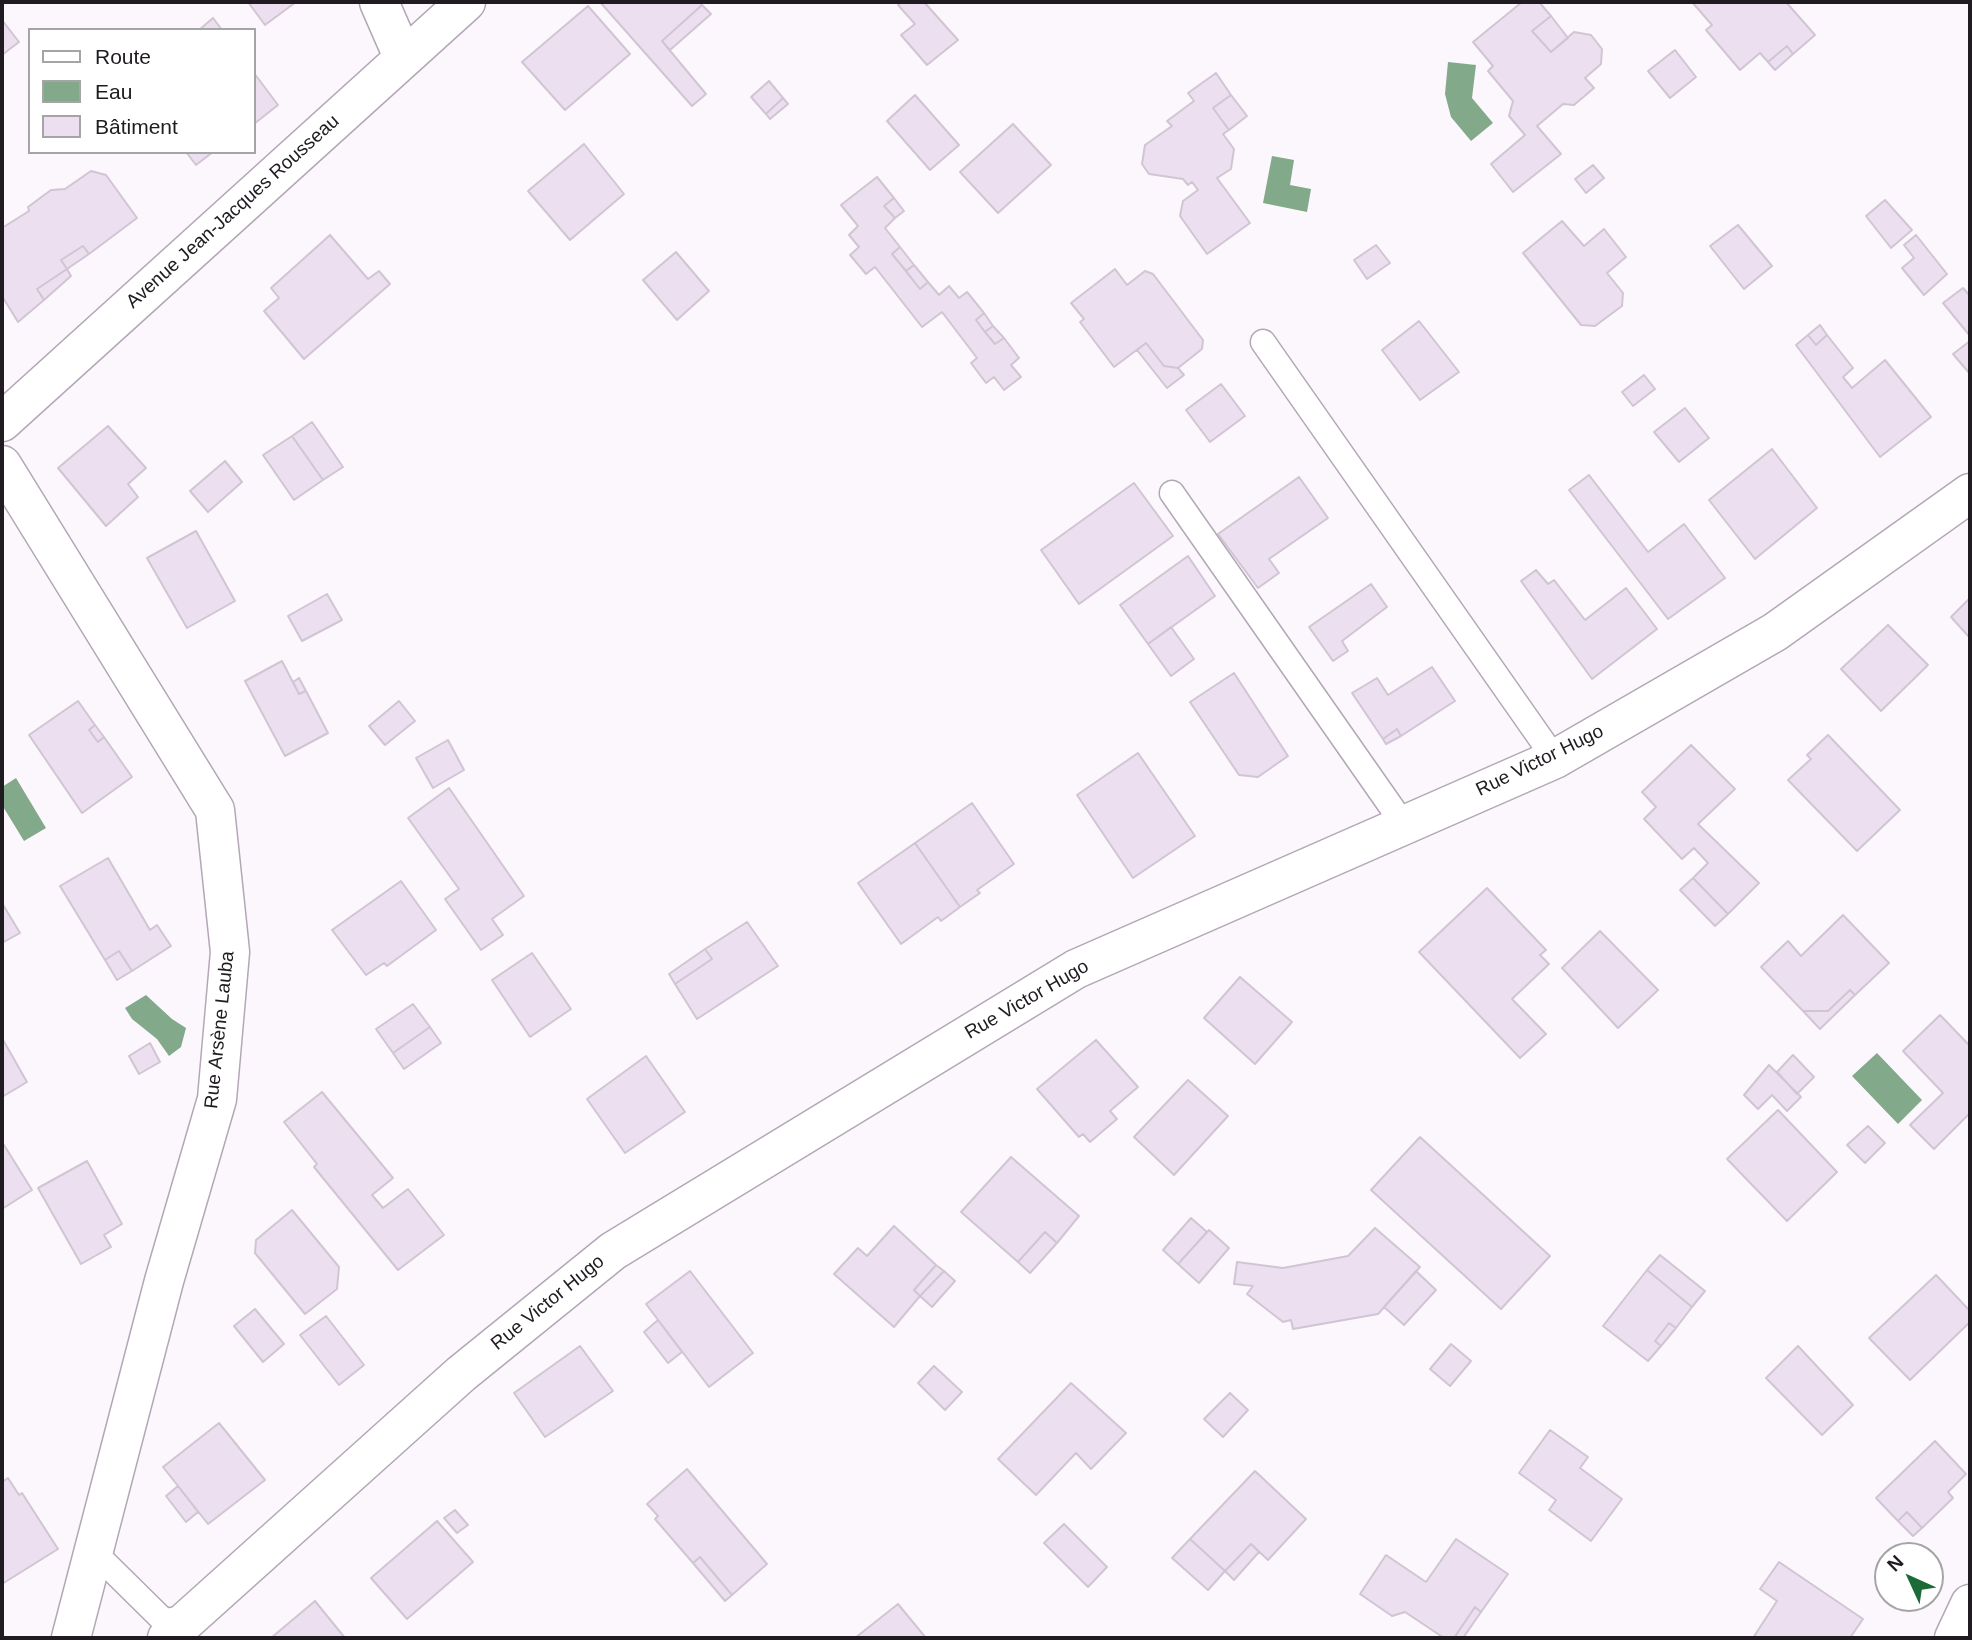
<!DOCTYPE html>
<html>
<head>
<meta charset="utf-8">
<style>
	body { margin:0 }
	#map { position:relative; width:1972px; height:1640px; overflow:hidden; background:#fcf7fd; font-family:Arial,sans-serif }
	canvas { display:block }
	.frame { position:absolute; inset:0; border:4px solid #1f1b20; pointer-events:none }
	.legend { position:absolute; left:28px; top:28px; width:228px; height:126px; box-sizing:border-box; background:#fff; border:2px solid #a5a4a6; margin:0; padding:9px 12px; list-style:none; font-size:21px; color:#1f1b20 }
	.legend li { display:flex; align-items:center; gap:14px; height:35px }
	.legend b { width:35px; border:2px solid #a5a4a6 }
	.north { position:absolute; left:1874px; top:1542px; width:70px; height:70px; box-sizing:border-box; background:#fff; border:2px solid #a5a4a6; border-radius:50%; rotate:315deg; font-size:19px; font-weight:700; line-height:28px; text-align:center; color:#1f1b20 }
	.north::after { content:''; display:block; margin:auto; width:24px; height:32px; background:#1d6a39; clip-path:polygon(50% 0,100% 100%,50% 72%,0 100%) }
</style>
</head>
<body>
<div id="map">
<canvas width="1972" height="1640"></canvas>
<div class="frame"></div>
<ul class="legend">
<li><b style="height:9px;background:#fff"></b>Route</li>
<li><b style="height:19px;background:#82a98a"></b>Eau</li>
<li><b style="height:19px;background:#ecdfef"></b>Bâtiment</li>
</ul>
<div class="north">N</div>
</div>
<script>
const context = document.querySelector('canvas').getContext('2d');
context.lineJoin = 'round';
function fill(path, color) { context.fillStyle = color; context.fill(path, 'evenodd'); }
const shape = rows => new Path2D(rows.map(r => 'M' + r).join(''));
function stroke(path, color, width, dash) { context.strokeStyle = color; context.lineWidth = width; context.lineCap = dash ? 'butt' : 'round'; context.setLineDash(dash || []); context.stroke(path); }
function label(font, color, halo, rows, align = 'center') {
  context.font = font + ' Arial,sans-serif'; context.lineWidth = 6; context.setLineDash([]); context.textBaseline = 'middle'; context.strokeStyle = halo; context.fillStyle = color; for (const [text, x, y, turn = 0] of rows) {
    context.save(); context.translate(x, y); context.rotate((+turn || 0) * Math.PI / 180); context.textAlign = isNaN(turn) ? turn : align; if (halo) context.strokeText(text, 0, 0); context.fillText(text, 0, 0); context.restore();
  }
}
fill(shape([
	[1448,62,1476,65,1472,98,1493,123,1471,141,1451,117,1445,94],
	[1272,156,1294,160,1290,185,1311,189,1307,212,1263,203],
	[16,778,46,828,24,841,2,805,2,787],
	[146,995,172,1019,186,1028,181,1047,169,1056,157,1039,132,1019,125,1008],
	[1877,1053,1922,1100,1898,1124,1852,1076]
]), '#82a98a');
const building = shape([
	[248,2,296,2,265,25,248,2],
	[600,2,699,2,702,5,662,41,706,94,692,106,600,2],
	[902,2,924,2,958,40,927,65,901,35,915,24,898,5,902,2],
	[1522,2,1539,2,1551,16,1532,31,1551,52,1574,32,1591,35,1602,49,1601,64,1585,78,1594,88,1574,105,1563,104,1537,126,1561,154,1513,192,1491,164,1525,135,1509,116,1513,101,1488,71,1493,66,1473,42,1522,2],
	[1692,2,1786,2,1815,35,1793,54,1787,46,1768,62,1760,53,1740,70,1706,30,1712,25,1692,2],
	[702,5,711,14,670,50,662,41,702,5],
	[588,6,630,54,565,110,522,62,588,6],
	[1551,16,1568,38,1551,52,1532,31,1551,16],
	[213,18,222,30,199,30,213,18],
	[2,20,19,42,2,55,2,20],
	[1787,46,1793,54,1775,70,1768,62,1787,46],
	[1675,50,1696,77,1670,98,1648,71,1675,50],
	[254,73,278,105,254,124,254,73],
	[1216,73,1231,95,1213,108,1229,130,1223,134,1234,149,1231,169,1217,178,1250,223,1207,254,1180,216,1183,201,1198,190,1192,182,1188,185,1183,179,1149,174,1142,164,1145,145,1172,126,1167,121,1194,101,1188,93,1216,73],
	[769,81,783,98,766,114,751,97,769,81],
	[915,95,959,145,930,170,887,121,915,95],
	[1231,95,1247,116,1229,130,1213,108,1231,95],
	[783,98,788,104,770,119,766,114,783,98],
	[1013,124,1051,165,998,213,960,172,1013,124],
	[584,144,624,194,570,240,528,191,584,144],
	[186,152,213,152,196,165,186,152],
	[1593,165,1604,178,1586,193,1575,179,1593,165],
	[91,171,106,175,137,218,89,254,83,246,61,260,67,269,37,289,44,300,18,322,2,296,2,228,29,211,28,207,51,190,65,189,91,171],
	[877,177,894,198,884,206,895,218,885,228,900,247,892,254,920,289,928,282,939,295,949,286,959,298,967,292,984,313,976,320,985,332,995,344,1004,338,1019,358,1011,365,1021,377,1004,390,994,377,986,383,971,363,977,358,942,312,922,327,875,267,866,274,850,255,859,247,849,235,858,226,841,205,877,177],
	[894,198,904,211,895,218,884,206,894,198],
	[1885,200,1912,230,1891,248,1866,216,1885,200],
	[1562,221,1584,246,1604,229,1626,257,1607,273,1623,293,1622,306,1595,326,1581,325,1523,253,1562,221],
	[1738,225,1772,266,1744,289,1710,246,1738,225],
	[330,235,368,279,379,271,390,284,304,359,264,311,279,298,271,288,330,235],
	[1916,235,1947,274,1924,295,1902,268,1914,258,1904,245,1916,235],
	[1376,245,1390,263,1367,279,1354,260,1376,245],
	[83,246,89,254,67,269,61,260,83,246],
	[900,247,914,265,906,271,892,254,900,247],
	[676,252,709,291,677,320,643,280,676,252],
	[914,265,928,282,920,289,906,271,914,265],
	[67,269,71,276,44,300,37,289,67,269],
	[1115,269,1127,285,1145,271,1153,274,1203,340,1202,349,1178,368,1164,366,1146,343,1114,367,1080,322,1084,319,1071,303,1115,269],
	[1963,288,1970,296,1970,336,1943,303,1963,288],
	[984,313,993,326,985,332,976,320,984,313],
	[1419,321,1459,372,1420,400,1382,350,1419,321],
	[1820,325,1827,335,1816,345,1808,335,1820,325],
	[993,326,1004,338,995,344,985,332,993,326],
	[1808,335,1816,345,1827,335,1853,368,1843,377,1852,388,1885,360,1931,417,1880,457,1796,345,1808,335],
	[1970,341,1970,374,1953,354,1970,341],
	[1146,343,1164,366,1178,368,1184,375,1167,388,1137,350,1146,343],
	[1644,375,1655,389,1633,406,1622,392,1644,375],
	[1221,384,1245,416,1210,442,1186,410,1221,384],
	[1685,408,1709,438,1679,462,1654,432,1685,408],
	[312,422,343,467,323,480,292,436,312,422],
	[108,426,146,468,128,484,138,497,106,526,58,468,108,426],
	[292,436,323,480,294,500,263,455,292,436],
	[1772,449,1817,508,1755,559,1709,500,1772,449],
	[225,461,242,482,208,512,190,491,225,461],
	[1589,475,1648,552,1684,524,1725,578,1668,619,1569,490,1589,475],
	[1299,477,1328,518,1269,559,1279,573,1258,588,1218,534,1299,477],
	[1134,483,1173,536,1079,604,1041,550,1134,483],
	[196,531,235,601,187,628,147,558,196,531],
	[1188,556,1215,596,1148,644,1120,605,1188,556],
	[1536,570,1548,584,1554,580,1585,620,1626,588,1657,629,1592,679,1521,581,1536,570],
	[1371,584,1387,607,1342,641,1348,651,1333,661,1309,627,1371,584],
	[327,594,342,620,302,641,288,616,327,594],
	[1970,598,1970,638,1951,617,1970,598],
	[1888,625,1928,665,1881,711,1841,669,1888,625],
	[1171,627,1194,659,1171,676,1148,644,1171,627],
	[282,661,299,694,306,691,328,733,285,756,245,681,282,661],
	[1432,667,1455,701,1401,736,1397,729,1383,739,1352,693,1377,678,1388,695,1432,667],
	[1234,673,1288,756,1258,777,1239,775,1190,702,1234,673],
	[299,678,306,691,299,694,293,682,299,678],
	[78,701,95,725,89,730,98,742,104,737,132,777,82,813,29,735,78,701],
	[399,701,415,721,385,745,369,726,399,701],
	[95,725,104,737,98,742,89,730,95,725],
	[1397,729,1401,736,1386,744,1383,739,1397,729],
	[1828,735,1900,810,1857,851,1788,780,1811,759,1807,755,1828,735],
	[448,740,464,770,433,788,416,758,448,740],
	[1691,745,1735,789,1698,824,1759,883,1728,914,1693,878,1708,863,1694,848,1682,859,1644,819,1656,807,1642,792,1691,745],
	[1138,753,1195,836,1133,878,1077,795,1138,753],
	[449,788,524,896,492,919,503,935,481,950,445,899,459,889,408,818,449,788],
	[972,803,1014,864,977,890,980,893,960,907,915,843,972,803],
	[915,843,960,907,941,921,938,917,901,944,858,883,915,843],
	[108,858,150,930,157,925,171,946,132,971,119,951,105,960,60,886,108,858],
	[1693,878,1728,914,1715,926,1680,890,1693,878],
	[401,881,436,930,387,966,384,963,366,975,332,930,401,881],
	[1487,888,1546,950,1540,955,1549,964,1512,999,1546,1034,1520,1058,1419,952,1487,888],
	[2,903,20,933,2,943,2,903],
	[1843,915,1889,963,1855,995,1850,990,1828,1011,1803,1011,1761,967,1788,941,1801,956,1843,915],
	[747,922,778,966,697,1019,675,984,712,959,705,949,747,922],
	[1600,931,1658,990,1618,1028,1562,968,1600,931],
	[705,949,712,959,675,984,669,974,705,949],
	[119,951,132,971,117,980,105,960,119,951],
	[532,953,571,1009,530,1037,492,980,532,953],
	[1240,977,1292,1022,1255,1064,1204,1018,1240,977],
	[1850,990,1855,995,1820,1029,1803,1011,1828,1011,1850,990],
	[413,1004,430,1027,393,1053,376,1029,413,1004],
	[1940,1015,1970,1046,1970,1113,1934,1149,1910,1125,1943,1093,1903,1051,1940,1015],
	[430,1027,441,1043,404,1069,393,1053,430,1027],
	[2,1038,27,1082,2,1097,2,1038],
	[1096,1040,1138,1087,1110,1111,1117,1119,1090,1142,1083,1134,1079,1137,1037,1089,1096,1040],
	[150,1043,160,1062,139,1074,129,1056,150,1043],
	[1793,1055,1814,1077,1797,1094,1777,1072,1793,1055],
	[646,1056,685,1112,625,1153,587,1099,646,1056],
	[1769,1065,1801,1097,1787,1111,1772,1095,1758,1109,1744,1095,1769,1065],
	[1188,1080,1228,1116,1174,1175,1134,1137,1188,1080],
	[322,1092,393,1178,372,1195,383,1208,408,1189,444,1235,398,1270,314,1167,317,1164,284,1122,322,1092],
	[1778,1110,1837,1172,1787,1221,1727,1159,1778,1110],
	[1868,1126,1885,1143,1865,1163,1847,1145,1868,1126],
	[1420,1137,1550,1256,1501,1309,1371,1190,1420,1137],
	[4,1145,32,1190,2,1209,2,1146,4,1145],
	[1011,1157,1079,1216,1057,1243,1045,1232,1018,1262,961,1212,1011,1157],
	[87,1161,122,1224,104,1235,111,1247,81,1264,38,1188,87,1161],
	[292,1210,339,1267,337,1289,305,1314,255,1253,256,1240,292,1210],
	[1191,1218,1207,1232,1178,1264,1163,1250,1191,1218],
	[894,1226,936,1265,914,1290,920,1296,894,1327,834,1274,858,1248,867,1256,894,1226],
	[1375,1228,1420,1267,1378,1314,1293,1329,1291,1320,1283,1322,1247,1294,1253,1286,1234,1284,1237,1262,1283,1268,1348,1256,1375,1228],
	[1209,1230,1229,1248,1199,1283,1178,1264,1209,1230],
	[1045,1232,1057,1243,1030,1273,1018,1262,1045,1232],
	[1660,1255,1705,1291,1692,1307,1647,1270,1660,1255],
	[936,1265,944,1271,920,1296,914,1290,936,1265],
	[1647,1270,1692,1307,1676,1328,1669,1323,1655,1341,1661,1346,1648,1361,1603,1326,1647,1270],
	[690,1271,753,1353,709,1387,646,1304,690,1271],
	[944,1271,955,1281,932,1307,920,1296,944,1271],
	[1416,1271,1436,1290,1404,1325,1384,1307,1416,1271],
	[1936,1275,1970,1311,1970,1322,1910,1380,1869,1338,1936,1275],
	[255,1309,284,1344,263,1362,234,1326,255,1309],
	[326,1316,364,1365,339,1385,300,1335,326,1316],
	[658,1320,682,1352,668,1363,644,1332,658,1320],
	[1669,1323,1676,1328,1661,1346,1655,1341,1669,1323],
	[1451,1344,1471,1361,1450,1386,1430,1369,1451,1344],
	[580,1346,613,1391,545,1437,514,1393,580,1346],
	[1798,1346,1853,1405,1822,1435,1766,1378,1798,1346],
	[934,1366,962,1392,945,1410,918,1383,934,1366],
	[1071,1383,1126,1433,1091,1469,1076,1453,1036,1495,998,1459,1071,1383],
	[1230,1393,1248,1410,1223,1437,1204,1419,1230,1393],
	[219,1423,265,1480,208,1524,163,1467,219,1423],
	[1550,1430,1588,1457,1580,1468,1622,1499,1591,1541,1549,1510,1556,1500,1519,1473,1550,1430],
	[1935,1441,1966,1474,1948,1492,1953,1498,1922,1528,1907,1512,1898,1521,1876,1498,1935,1441],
	[687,1469,767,1564,732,1595,700,1557,693,1563,655,1519,658,1516,647,1504,687,1469],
	[1255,1471,1306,1519,1268,1560,1251,1544,1225,1571,1190,1539,1255,1471],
	[8,1478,19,1495,22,1493,58,1549,2,1584,2,1482,8,1478],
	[178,1486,198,1512,186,1522,166,1496,178,1486],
	[455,1510,468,1525,457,1533,444,1518,455,1510],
	[1907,1512,1922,1528,1913,1536,1898,1521,1907,1512],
	[437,1521,473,1562,407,1619,371,1578,437,1521],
	[1064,1524,1107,1567,1088,1587,1044,1543,1064,1524],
	[1190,1539,1225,1571,1208,1590,1172,1558,1190,1539],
	[1456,1539,1508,1574,1481,1612,1475,1607,1454,1638,1444,1638,1405,1612,1392,1616,1360,1594,1386,1555,1426,1582,1456,1539],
	[1251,1544,1259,1552,1234,1580,1225,1571,1251,1544],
	[700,1557,732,1595,725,1601,693,1563,700,1557],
	[1779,1562,1863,1619,1850,1638,1753,1638,1777,1601,1760,1589,1779,1562],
	[315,1601,345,1638,271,1638,315,1601],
	[898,1604,926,1638,855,1638,898,1604],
	[1475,1607,1481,1612,1463,1638,1454,1638,1475,1607]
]);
fill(building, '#ecdfef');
stroke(building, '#d1c5d4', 2);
const service = shape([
	[1263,342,1555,759],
	[1172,493,1404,825],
	[94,1552,164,1621,191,1617]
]);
const minor = shape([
	[379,2,403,57],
	[2,465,215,810,230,952,217,1099,164,1281,71,1638],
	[1954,1638,1970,1604]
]);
const tertiary = shape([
	[2,422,466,2],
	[167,1638,461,1374,613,1251,1076,969,1555,759,1775,632,1970,493]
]);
stroke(service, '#b3a7b6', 27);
stroke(minor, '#b3a7b6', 41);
stroke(tertiary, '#b3a7b6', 41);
stroke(service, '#fff', 24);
stroke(minor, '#fff', 38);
stroke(tertiary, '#fff', 38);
label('19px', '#1f1b20', '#fff', [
	["Avenue Jean-Jacques Rousseau",233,212,-42],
	["Rue Victor Hugo",1540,761,-26],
	["Rue Victor Hugo",1027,1000,-30],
	["Rue Arsène Lauba",220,1030,-84],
	["Rue Victor Hugo",548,1303,-39]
]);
</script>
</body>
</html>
